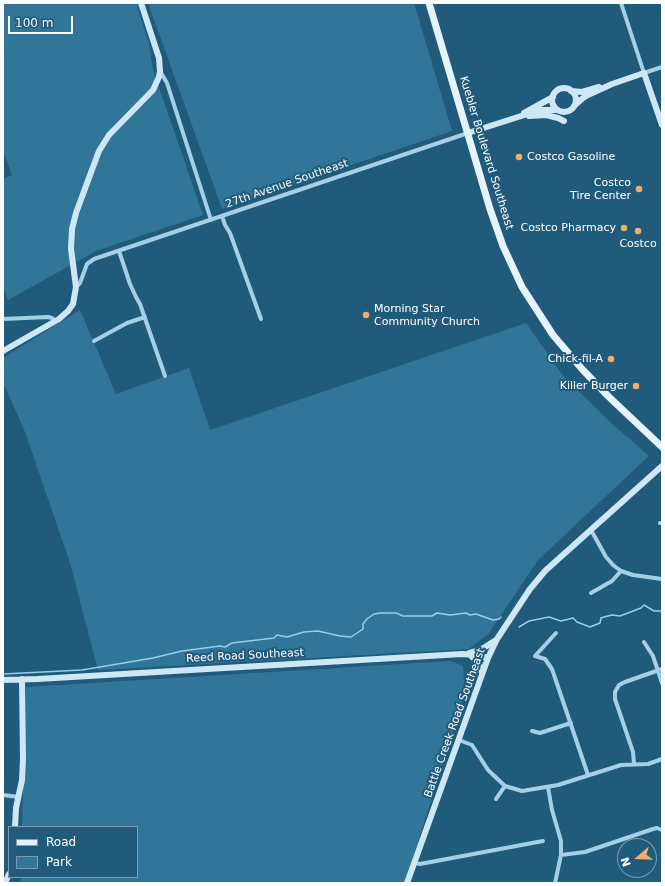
<!DOCTYPE html>
<html>
<head>
<meta charset="utf-8">
<style>
	body { margin:0 }
	#map { position:relative; width:665px; height:886px; overflow:hidden; background:#215b7c; font-family:"DejaVu Sans",sans-serif }
	canvas { display:block }
	.frame { position:absolute; inset:0; border:4px solid #fff; pointer-events:none }
	.legend { position:absolute; left:8px; top:826px; width:130px; height:52px; box-sizing:border-box; background:#215b7c; border:1px solid #7a9db0; margin:0; padding:5px 7px; list-style:none; font-size:12px; color:#fff }
	.legend li { display:flex; align-items:center; gap:8px; height:20px }
	.legend b { width:20px; border:1px solid #7a9db0 }
	.north { position:absolute; left:617px; top:838px; width:40px; height:40px; box-sizing:border-box; background:#215b7c; border:1px solid #7a9db0; border-radius:50%; rotate:251deg; font-size:11px; font-weight:700; line-height:16px; text-align:center; color:#fff }
	.north::after { content:''; display:block; margin:auto; width:14px; height:18px; background:#f3ad65; clip-path:polygon(50% 0,100% 100%,50% 72%,0 100%) }
	.scale { position:absolute; left:8px; top:16px; width:65px; height:18px; box-sizing:border-box; border:2px solid #fff; border-top:0; padding-left:5px; font-size:12px; line-height:14px; white-space:nowrap; color:#fff; -webkit-text-stroke:3px #215b7c; paint-order:stroke }
</style>
</head>
<body>
<div id="map">
<canvas width="665" height="886"></canvas>
<div class="frame"></div>
<ul class="legend">
<li><b style="height:5px;background:#e5f3fd"></b>Road</li>
<li><b style="height:11px;background:#317598"></b>Park</li>
</ul>
<div class="north">N</div>
<div class="scale">100 m</div>
</div>
<script>
const context = document.querySelector('canvas').getContext('2d');
context.lineJoin = 'round';
function fill(path, color) { context.fillStyle = color; context.fill(path, 'evenodd'); }
const shape = rows => new Path2D(rows.map(r => 'M' + r).join(''));
function stroke(path, color, width, dash) { context.strokeStyle = color; context.lineWidth = width; context.lineCap = dash ? 'butt' : 'round'; context.setLineDash(dash || []); context.stroke(path); }
function label(font, color, halo, rows, align = 'center') {
  context.font = font + ' "DejaVu Sans",sans-serif'; context.lineWidth = 4; context.setLineDash([]); context.textBaseline = 'middle'; context.strokeStyle = halo; context.fillStyle = color; for (const [text, x, y, turn = 0] of rows) {
    context.save(); context.translate(x, y); context.rotate((+turn || 0) * Math.PI / 180); context.textAlign = isNaN(turn) ? turn : align; if (halo) context.strokeText(text, 0, 0); context.fillText(text, 0, 0); context.restore();
  }
}
fill(shape([
	[3,3,136,3,149,44,153,70,203,215,96,251,8,300,3,286,3,179,12,175,3,150],
	[148,3,414,3,452,131,222,209],
	[80,310,116,394,189,368,210,430,526,323,564,377,609,421,649,456,538,560,489,633,469,649,98,670,70,563,25,432,3,382,3,358],
	[450,661,463,666,465,693,405,883,20,883,21,877,137,877,137,827,22,827,26,687]
]), '#317598');
stroke(shape([
	[519,627,529,621,549,617,561,621,573,618,577,622,590,627,600,623,601,618,604,617,612,615,620,616,641,608,644,605,654,611,662,611],
	[3,674,82,670,153,658,182,651,220,646,225,647,232,643,274,638,277,635,287,637,304,632,318,631,340,636,351,637,363,629,363,624,367,619,374,614,380,613,396,613,403,616,432,616,437,613,450,615,466,613,470,615,476,614,493,620,499,619,501,617]
]), '#97cde7', 1.5);
stroke(shape([
	[621,3,644,73,662,67],
	[160,71,167,83,211,220],
	[222,216,225,225,230,233,261,319],
	[119,251,130,284,136,297,140,304,165,376],
	[76,287,80,283,87,264,94,259,468,133],
	[3,319,48,317,52,318,55,321],
	[94,341,127,323,145,317],
	[660,523,662,523],
	[591,530,606,557,613,565,621,571,633,575,662,579],
	[591,593,612,581,621,571],
	[644,642,653,656,662,683],
	[535,656,545,659,552,669,588,775],
	[535,656,556,633],
	[532,731,540,733,571,723],
	[459,740,472,745,488,770,505,786,522,791,558,785,621,765,648,764,662,759],
	[634,764,633,752,615,699,615,692,619,685,625,682,662,669],
	[548,787,552,810,561,841,561,855,555,883],
	[3,795,19,797],
	[496,799,505,786],
	[561,855,585,852,653,829,657,828,662,830],
	[415,863,420,864,543,841]
]), '#a4cfe6', 4);
stroke(shape([
	'552 100a12 12 0 1 1 24 0a12 12 0 1 1-24 0Z',
	[571,91,582,92,599,87],
	[574,106,583,98,588,95,612,84,644,73,662,125],
	[524,113,553,97],
	[529,116,546,115,558,118,564,121],
	[468,133,540,110,557,110],
	[3,351,59,319,68,311,73,304,76,287,71,249,72,229,76,213,93,167,99,151,109,135,153,90,159,77,160,71,159,58,141,3],
	[469,653,482,649,496,640],
	[470,655,479,663,482,673],
	[3,680,38,679,462,654,474,655,488,658],
	[15,827,16,808,22,780,23,759,22,679],
	[5,883,9,874],
	[407,883,488,658,497,639,530,589,545,571,662,466]
]), '#cee7f5', 6);
stroke(shape([
	[429,3,490,209,503,246,522,287,553,335,582,369,609,397,662,447]
]), '#e5f3fd', 7);
for (const [x, y, r, color] of [
	[519,157,4,"#f3ad65"],
	[639,189,4,"#f3ad65"],
	[624,228,4,"#f3ad65"],
	[638,231,4,"#f3ad65"],
	[366,315,4,"#f3ad65"],
	[611,359,4,"#f3ad65"],
	[636,386,4,"#f3ad65"]
]) { const dot = new Path2D(); dot.arc(x, y, r, 0, 2 * Math.PI); context.fillStyle = color; context.fill(dot); stroke(dot, '#215b7c', 1.5); }
label('11px', '#fff', '#215b7c', [
	["Kuebler Boulevard Southeast",486,153,73],
	["27th Avenue Southeast",287,184,-19],
	["Reed Road Southeast",245,656,-3],
	["Battle Creek Road Southeast",455,723,-70]
]);
label('11px', '#fff', '#215b7c', [
	["Costco Gasoline",527,157,"left"],
	["Costco",631,183],
	["Tire Center",631,196],
	["Costco Pharmacy",616,228],
	["Costco",638,244,"center"],
	["Morning Star",374,309,"left"],
	["Community Church",374,322,"left"],
	["Chick-fil-A",603,359],
	["Killer Burger",628,386]
], 'right');
</script>
</body>
</html>
